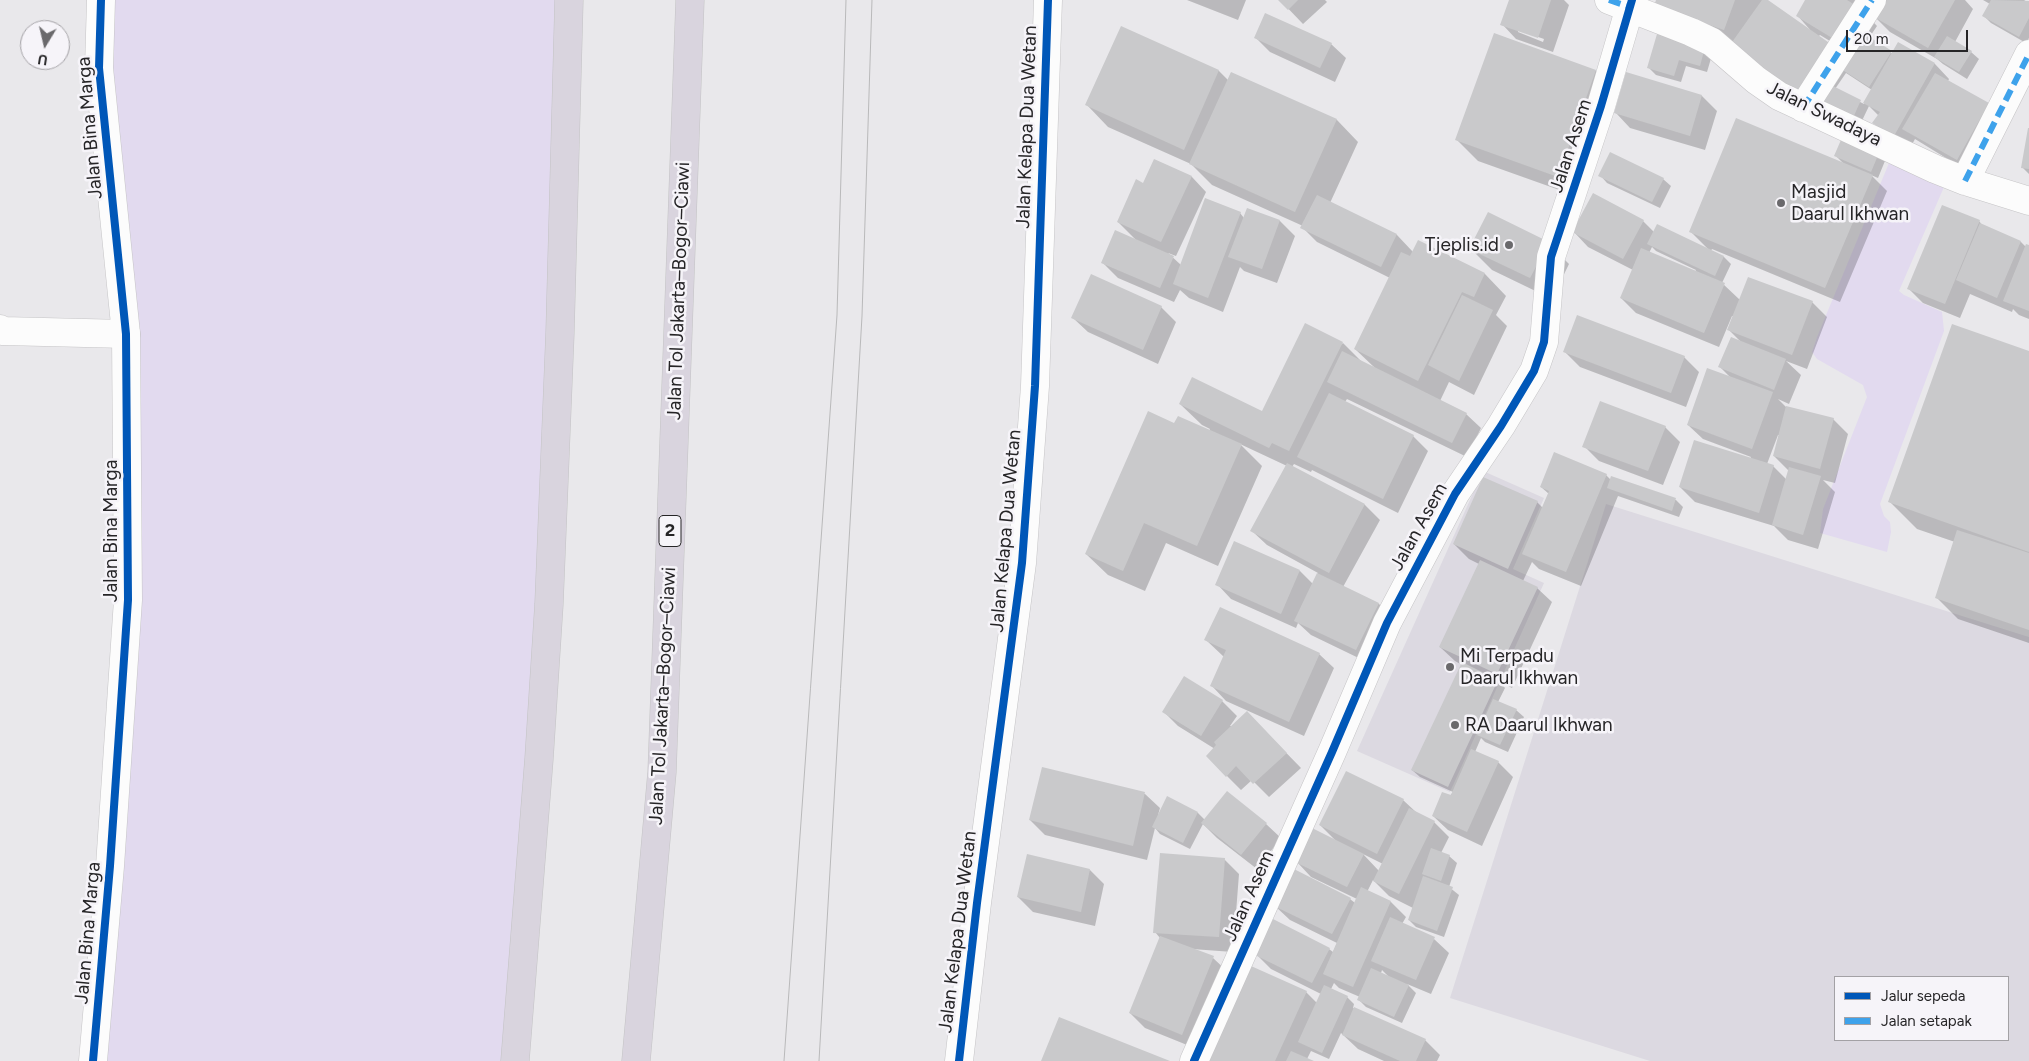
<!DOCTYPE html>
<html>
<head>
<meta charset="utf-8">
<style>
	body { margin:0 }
	#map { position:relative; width:2029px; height:1061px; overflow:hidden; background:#e9e8eb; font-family:Figtree,sans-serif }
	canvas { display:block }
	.legend { position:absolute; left:1834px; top:976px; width:175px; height:65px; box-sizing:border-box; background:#f6f4f9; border:1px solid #a3a1a5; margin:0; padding:6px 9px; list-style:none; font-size:15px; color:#262527 }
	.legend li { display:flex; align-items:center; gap:10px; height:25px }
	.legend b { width:25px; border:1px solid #a3a1a5 }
	.north { position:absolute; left:20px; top:20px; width:50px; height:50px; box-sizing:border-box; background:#f6f4f9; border:1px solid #a3a1a5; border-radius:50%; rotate:189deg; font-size:14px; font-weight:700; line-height:20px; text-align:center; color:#262527 }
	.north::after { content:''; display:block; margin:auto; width:18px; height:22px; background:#6a696c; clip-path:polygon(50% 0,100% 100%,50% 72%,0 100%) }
	.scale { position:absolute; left:1846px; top:30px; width:122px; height:22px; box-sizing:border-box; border:2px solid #262527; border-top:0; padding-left:6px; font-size:15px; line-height:18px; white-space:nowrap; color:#262527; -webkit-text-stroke:4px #f6f4f9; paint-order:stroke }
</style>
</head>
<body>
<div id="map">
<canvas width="2029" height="1061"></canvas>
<ul class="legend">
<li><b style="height:6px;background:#0057b8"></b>Jalur sepeda</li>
<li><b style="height:6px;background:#3ea2eb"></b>Jalan setapak</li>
</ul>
<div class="north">U</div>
<div class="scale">20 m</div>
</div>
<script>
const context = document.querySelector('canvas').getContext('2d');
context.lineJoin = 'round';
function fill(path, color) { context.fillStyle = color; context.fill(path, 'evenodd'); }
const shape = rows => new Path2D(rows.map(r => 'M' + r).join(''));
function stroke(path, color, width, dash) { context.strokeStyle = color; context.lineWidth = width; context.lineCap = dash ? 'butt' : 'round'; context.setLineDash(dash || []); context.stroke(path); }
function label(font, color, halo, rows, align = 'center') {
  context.font = font + ' Figtree,sans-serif'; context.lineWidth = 5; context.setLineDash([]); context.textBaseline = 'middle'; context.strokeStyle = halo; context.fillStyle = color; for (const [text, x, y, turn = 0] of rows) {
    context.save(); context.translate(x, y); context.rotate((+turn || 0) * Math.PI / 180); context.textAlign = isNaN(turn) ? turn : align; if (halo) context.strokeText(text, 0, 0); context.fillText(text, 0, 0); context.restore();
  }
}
fill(shape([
	[1483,471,1544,498,1513,569,1544,583,1450,792,1357,751],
	[1606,504,2029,637,2029,1061,1650,1061,1450,998],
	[1835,977,2008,977,2008,1040,1835,1040]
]), '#dcd9e1');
fill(shape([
	[101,0,567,0,515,1061,93,1061,128,600],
	[1889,163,1944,187,1899,291,1904,295,1942,312,1944,331,1880,504,1884,516,1890,522,1891,532,1887,552,1820,533,1823,509,1867,397,1863,385,1817,359,1812,352,1817,337]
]), '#e2daef');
fill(shape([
	[1187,0,1246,0,1238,20],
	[1280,0,1325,0,1327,2,1303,24],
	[1510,0,1564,0,1569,5,1553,52,1516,39,1502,24],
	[1518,30,1544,39,1543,42,1518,32],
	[1658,0,1766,0,1812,32,1797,15,1807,0,1965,0,1973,9,1955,42,1971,52,1979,59,1967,79,1943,64,1937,59,1890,32,1875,17,1862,10,1877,26,1869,38,1893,54,1899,44,1935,64,1949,79,1948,81,1988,104,1972,174,1915,139,1909,150,1889,138,1874,123,1879,116,1869,106,1859,127],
	[1820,35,1848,52,1838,50,1818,37],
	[1846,73,1872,90,1864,104,1835,89],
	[1983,0,2024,0,2029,3,2029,38,2026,43,1991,23,1984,16,1990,4],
	[1122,28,1219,71,1228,80,1231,73,1337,120,1358,142,1330,203,1397,235,1413,252,1418,242,1485,274,1506,296,1496,315,1507,326,1474,395,1449,382,1440,401,1466,414,1481,428,1467,457,1347,399,1345,402,1413,436,1428,451,1398,513,1312,470,1311,472,1294,464,1292,467,1365,505,1380,520,1343,587,1379,604,1393,618,1371,664,1311,635,1298,623,1296,628,1231,599,1217,584,1300,571,1313,584,1318,573,1267,545,1252,531,1287,466,1240,444,1262,466,1218,566,1166,543,1145,591,1108,575,1086,554,1175,425,1209,431,1210,429,1202,425,1180,404,1262,413,1343,343,1362,362,1375,368,1355,349,1390,278,1317,242,1302,227,1303,226,1212,185,1191,164,1108,127,1087,105],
	[1495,34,1596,71,1617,93,1579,197,1478,161,1457,140],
	[1255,37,1331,44,1346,58,1335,82,1270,52],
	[1705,48,1712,55,1707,72,1686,66,1681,82,1656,75,1649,68],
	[1627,74,1702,96,1717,111,1705,150,1630,128,1616,113],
	[2029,129,2029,174,2023,168],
	[1835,155,1887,156,1878,178,1871,175,1887,191,1840,302,1712,249,1711,251,1724,257,1731,264,1722,283,1740,300,1812,302,1827,317,1807,369,1786,361,1801,375,1789,404,1778,399,1786,407,1833,419,1848,434,1835,483,1823,480,1835,492,1818,549,1788,540,1774,526,1695,502,1680,487,1750,459,1751,457,1703,439,1688,425,1731,378,1720,367,1741,342,1729,330,1734,316,1732,316,1719,347,1636,313,1621,298,1633,270,1588,247,1574,232,1643,221,1654,232,1708,249,1691,232,1844,164],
	[1652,247,1656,251,1696,270,1695,272,1649,253],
	[1778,435,1779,435,1774,456,1789,471,1787,480,1773,466,1767,464],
	[1155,160,1192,177,1206,192,1176,256,1168,253,1181,265,1240,213,1244,218,1248,209,1280,221,1295,236,1277,283,1244,271,1240,267,1223,312,1189,298,1180,290,1174,302,1118,278,1103,263,1137,241,1118,222,1144,185],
	[1600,175,1663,179,1671,186,1660,208,1607,183],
	[1979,221,1983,226,2021,242,2026,247,2029,247,2029,319,2019,315,2013,309,2012,312,1970,294,1960,318,1923,303,1909,289],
	[1548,243,1569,264,1552,299,1492,270,1471,249],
	[1161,307,1176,322,1158,364,1088,332,1073,318],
	[1565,352,1684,357,1699,372,1686,407,1580,367],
	[2029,352,2029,643,1958,619,1937,598,1955,542,1917,529,1890,502],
	[1665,427,1680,442,1663,485,1599,461,1584,446],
	[1606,475,1611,480,1612,477,1676,500,1683,507,1679,517,1618,496,1581,586,1539,569,1532,562,1523,581,1537,588,1552,602,1512,688,1500,682,1505,688,1498,702,1516,710,1524,717,1508,752,1485,742,1481,738,1475,752,1498,762,1513,777,1482,846,1448,830,1433,816,1453,792,1420,777,1412,770,1462,665,1455,661,1440,647,1479,564,1469,559,1454,544,1537,502,1543,508,1549,494,1541,487],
	[1206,640,1319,654,1334,668,1304,736,1226,701,1212,686,1224,657],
	[1222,701,1237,716,1230,726,1261,727,1301,768,1269,797,1252,780,1241,790,1227,776,1215,749,1178,726,1163,711],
	[1043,769,1145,794,1160,808,1158,815,1168,798,1198,813,1205,820,1266,824,1281,838,1257,869,1217,838,1203,824,1190,849,1160,834,1155,828,1147,860,1045,835,1030,820],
	[1346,773,1403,800,1417,813,1434,822,1449,837,1441,853,1449,856,1457,863,1449,887,1459,895,1444,937,1416,927,1409,920,1413,908,1389,896,1373,880,1367,892,1391,902,1406,917,1402,924,1434,939,1449,953,1431,994,1407,984,1416,993,1402,1023,1366,1007,1359,1000,1360,997,1339,988,1334,983,1331,989,1347,997,1354,1004,1353,1008,1425,1040,1440,1055,1437,1061,1384,1061,1358,1049,1341,1033,1329,1059,1311,1051,1307,1059,1310,1061,1210,1061,1306,992,1317,1003,1321,994,1271,969,1257,955,1329,949,1333,952,1337,943,1290,920,1275,906,1350,899,1355,903,1357,899,1311,877,1297,862,1336,841,1320,825],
	[1363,854,1383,864,1379,871],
	[1382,970,1389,977,1381,973],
	[1224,859,1239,874,1233,952,1192,949,1213,958,1228,972,1197,1049,1145,1028,1130,1013,1160,938,1155,932],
	[1090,870,1104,884,1095,926,1033,912,1018,897]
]), '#0003');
fill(shape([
	[1278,0,1298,0,1288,10],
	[1509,0,1551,0,1538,38,1500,25],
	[1656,0,1735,0,1724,30,1654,6],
	[1762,0,1768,0,1838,49,1804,98,1730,45],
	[1805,0,1847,0,1863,10,1842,44,1796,16],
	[1883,0,1955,0,1928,48,1874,17],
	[1991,0,2029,1,2029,18,2019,37,1982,16],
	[1265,13,1332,43,1320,68,1254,38],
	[1121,26,1219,70,1184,150,1085,105],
	[1860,31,1892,51,1869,87,1838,67],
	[1494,33,1596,70,1558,177,1455,140],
	[1657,34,1705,47,1700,66,1679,60,1674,76,1647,68],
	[1947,36,1972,51,1959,72,1934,57],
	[1898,42,1935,63,1894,136,1872,123,1880,112,1863,103],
	[1231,72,1337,119,1295,212,1189,164],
	[1626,72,1702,95,1690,136,1614,113],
	[1935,73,1989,103,1957,160,1902,129],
	[1827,83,1861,100,1852,120,1817,104],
	[1736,118,1873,175,1825,288,1689,232],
	[2028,128,2029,128,2029,169,2021,168],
	[1844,133,1881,148,1871,172,1834,156],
	[1610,152,1664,178,1652,202,1598,176],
	[1154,159,1192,176,1161,242,1117,222,1136,179,1143,183],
	[1593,193,1644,220,1623,259,1572,232],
	[1317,195,1397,234,1381,267,1300,228],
	[1205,198,1241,212,1208,298,1173,284],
	[1942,205,1980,220,1945,304,1907,289],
	[1247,208,1280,220,1262,269,1228,257],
	[1488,212,1549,242,1530,278,1469,249],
	[1980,223,2021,241,1997,298,1956,280],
	[1657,224,1724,256,1715,276,1647,244],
	[1115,230,1174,256,1160,288,1101,263],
	[1418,240,1485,273,1474,297,1462,292,1418,381,1354,349,1401,252,1410,256],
	[2026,244,2029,245,2029,311,2003,301],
	[1641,248,1725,283,1704,333,1620,298],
	[1091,274,1162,306,1143,350,1071,318],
	[1748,277,1813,301,1792,355,1727,330],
	[1462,295,1493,310,1459,381,1428,365],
	[1577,315,1685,356,1671,393,1563,352],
	[1305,323,1343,342,1289,451,1272,443,1269,448,1179,404,1192,377,1262,411],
	[1952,324,2029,351,2029,552,1888,502],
	[1731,337,1786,359,1774,390,1718,367],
	[1342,351,1467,413,1452,443,1327,382],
	[1707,368,1773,392,1752,449,1687,425],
	[1329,393,1414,435,1383,499,1297,457],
	[1600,401,1666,426,1648,471,1582,447],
	[1786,406,1834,418,1820,469,1773,456],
	[1148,411,1174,423,1178,416,1242,444,1197,546,1144,523,1123,571,1085,554],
	[1694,440,1774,465,1759,513,1679,487],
	[1554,452,1607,474,1566,572,1522,554,1549,491,1540,487],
	[1287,463,1365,504,1329,573,1250,531],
	[1789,467,1821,476,1803,535,1772,525],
	[1611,476,1676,498,1672,511,1607,488],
	[1483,477,1538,501,1508,569,1453,544],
	[1957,530,2029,553,2029,630,1935,598],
	[1234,541,1300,570,1281,614,1215,585],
	[1480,560,1538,587,1497,674,1439,647],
	[1317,573,1379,603,1356,650,1294,621],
	[1220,607,1320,653,1289,722,1210,686,1226,650,1204,640],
	[1462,662,1498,680,1448,787,1411,770],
	[1184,676,1223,700,1201,736,1162,712],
	[1493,699,1517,709,1500,745,1477,735],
	[1247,711,1287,753,1253,784,1236,766,1226,777,1206,756,1216,745,1214,742],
	[1471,749,1499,761,1467,832,1432,816,1442,792,1451,795],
	[1042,767,1145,792,1133,846,1029,820],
	[1346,771,1404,799,1377,854,1319,825],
	[1227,791,1267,823,1241,855,1201,823],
	[1167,796,1198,812,1183,843,1152,827],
	[1409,808,1435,821,1399,894,1373,881],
	[1312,828,1364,854,1347,887,1295,862],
	[1431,848,1450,855,1441,881,1422,874],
	[1160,853,1225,858,1219,937,1153,933],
	[1027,854,1090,869,1081,912,1017,897],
	[1292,868,1351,898,1332,934,1274,906],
	[1423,876,1453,887,1437,931,1408,920],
	[1361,887,1391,901,1353,987,1323,974],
	[1390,917,1435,937,1416,980,1371,961],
	[1273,919,1330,948,1312,983,1255,955],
	[1160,936,1214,956,1182,1035,1129,1013],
	[1251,966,1307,991,1275,1061,1208,1061],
	[1371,968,1409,985,1394,1017,1357,1000],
	[1324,985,1348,996,1322,1053,1298,1042],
	[1354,1007,1426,1039,1416,1061,1400,1061,1342,1035],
	[1059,1017,1170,1061,1041,1061],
	[1291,1051,1314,1061,1286,1061]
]), '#c9c9cb');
const minor = shape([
	[1609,0,1691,32,1712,42,1756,80,1779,96,1935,169,1965,181,2029,201],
	[1803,108,1872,0],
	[1965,181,2029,54],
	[0,329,3,331,126,334],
	[1194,1061,1332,752,1387,623,1455,494,1501,426,1534,371,1544,342,1551,257,1601,106,1632,0]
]);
const tertiary = shape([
	[93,1061,110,866,128,600,126,334,99,68,101,0],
	[959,1061,977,903,1022,563,1035,386,1048,0]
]);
const motorway = shape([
	[515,1061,539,759,549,604,560,333,569,0],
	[636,1061,662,772,690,0]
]);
stroke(minor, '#c5c4c6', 29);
stroke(tertiary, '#c5c4c6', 29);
stroke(motorway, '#c3c3c4', 29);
stroke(minor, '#fcfcfc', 28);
stroke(tertiary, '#fcfcfc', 28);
stroke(motorway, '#d9d4de', 28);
stroke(shape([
	[784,1061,837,315,846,0],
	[819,1061,862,316,872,0]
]), '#b9b9ba', 1);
stroke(shape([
	[1609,0,1630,7],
	[1803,108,1872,0],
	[1965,181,2029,54]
]), '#3ea2eb', 6, [12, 6]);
stroke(shape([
	[93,1061,110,866,128,600,126,334,99,68,101,0],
	[959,1061,977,903,1022,563,1035,386,1048,0],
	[1194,1061,1332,752,1387,623,1455,494,1501,426,1534,371,1544,342,1551,257,1601,106,1632,0]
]), '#0057b8', 8);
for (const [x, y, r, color] of [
	[1781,203,5,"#6a696c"],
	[1509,245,5,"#6a696c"],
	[1450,667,5,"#6a696c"],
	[1455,725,5,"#6a696c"]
]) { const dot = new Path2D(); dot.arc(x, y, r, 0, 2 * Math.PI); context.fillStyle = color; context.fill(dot); stroke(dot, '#f6f4f9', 2); }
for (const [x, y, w] of [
	[670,531,22]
]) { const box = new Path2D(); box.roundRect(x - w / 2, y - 15.5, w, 31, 4); context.fillStyle = '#f6f4f9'; context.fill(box); stroke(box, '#262527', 1); }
label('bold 18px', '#262527', null, [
	["2",670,531]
]);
label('19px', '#262527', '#f6f4f9', [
	["Jalan Swadaya",1824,114,26],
	["Jalan Kelapa Dua Wetan",1027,127,-88],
	["Jalan Bina Marga",90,128,-95],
	["Jalan Asem",1571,146,-72],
	["Jalan Tol Jakarta–Bogor–Ciawi",679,291,-88],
	["Jalan Asem",1419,527,-61],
	["Jalan Bina Marga",111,531,-90],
	["Jalan Kelapa Dua Wetan",1006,531,-85],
	["Jalan Tol Jakarta–Bogor–Ciawi",663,696,-87],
	["Jalan Asem",1249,896,-66],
	["Jalan Kelapa Dua Wetan",958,932,-83],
	["Jalan Bina Marga",88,933,-85]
]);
label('19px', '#262527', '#f6f4f9', [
	["Masjid",1791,192],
	["Daarul Ikhwan",1791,214],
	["Tjeplis.id",1499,245,"right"],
	["Mi Terpadu",1460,656],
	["Daarul Ikhwan",1460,678],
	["RA Daarul Ikhwan",1465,725]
], 'left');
</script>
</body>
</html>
